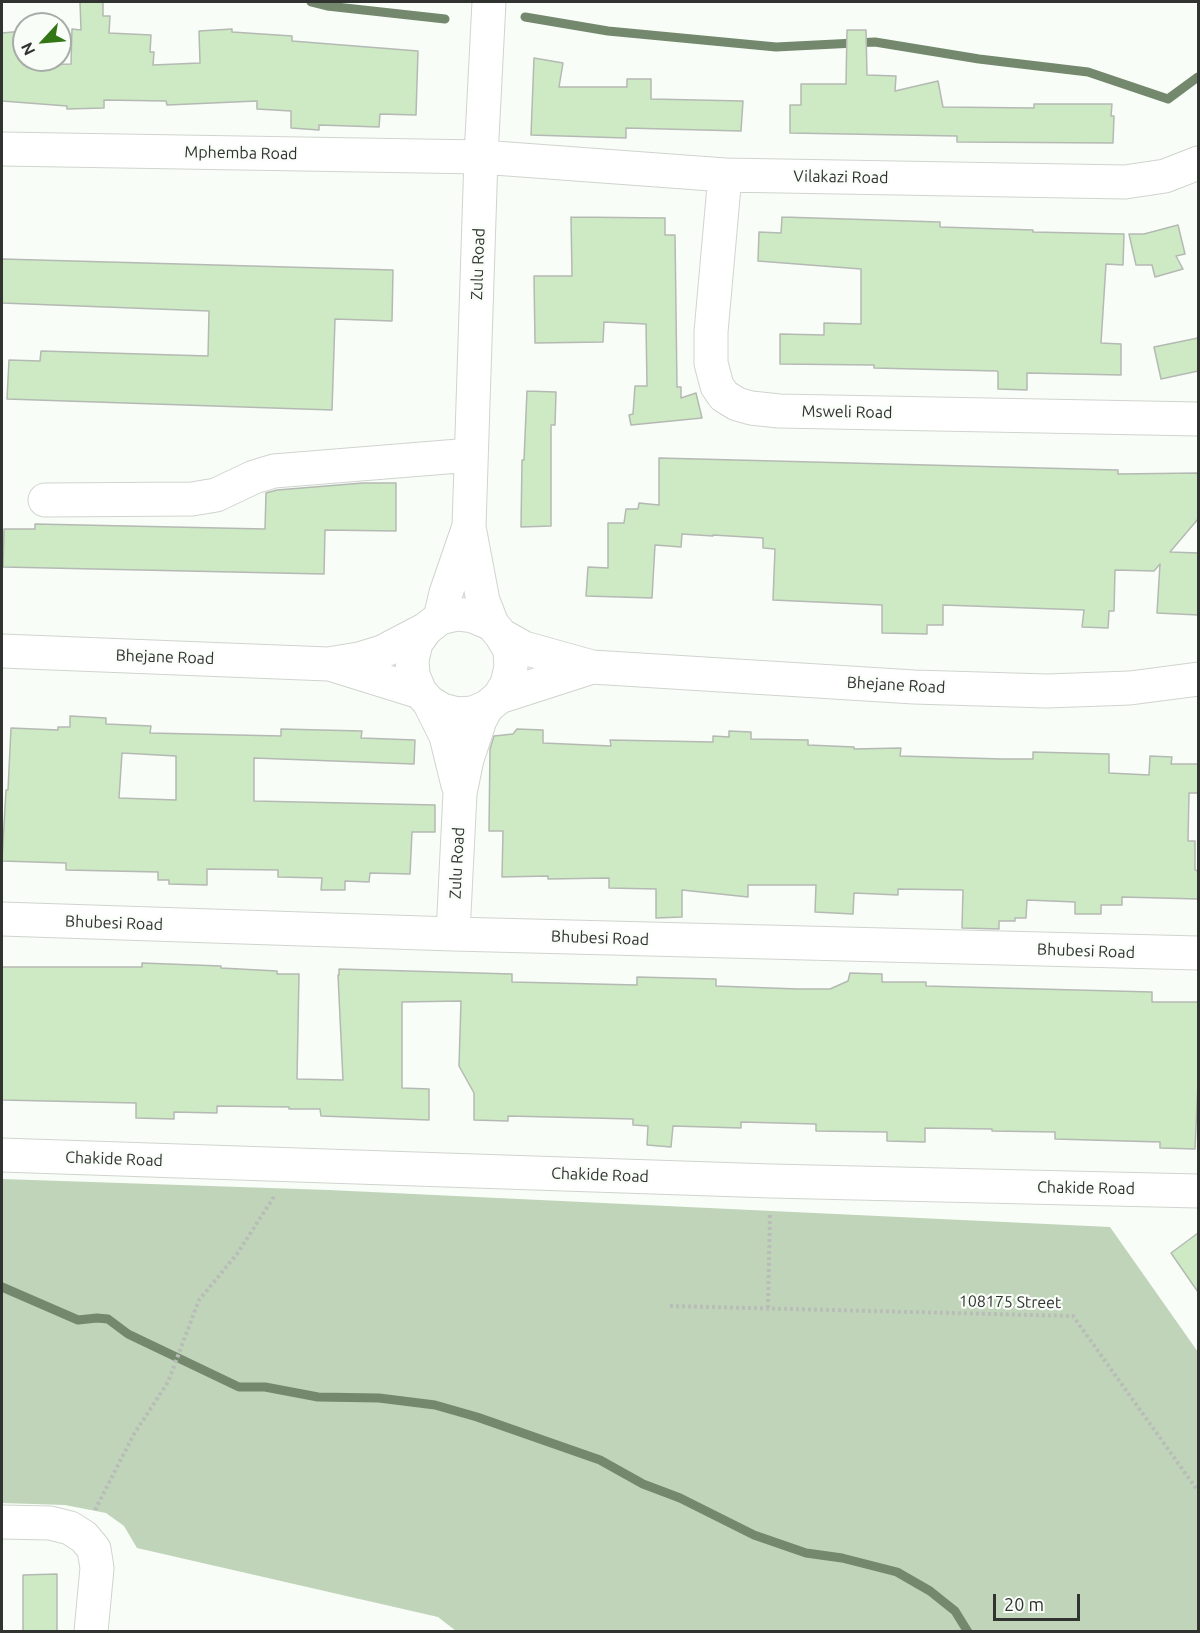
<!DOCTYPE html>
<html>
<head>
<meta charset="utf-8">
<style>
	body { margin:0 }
	#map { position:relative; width:1200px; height:1633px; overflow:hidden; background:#f8fdf7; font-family:Ubuntu,sans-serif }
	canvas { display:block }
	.frame { position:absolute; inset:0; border:3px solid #313331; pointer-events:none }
	.north { position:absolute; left:12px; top:12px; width:60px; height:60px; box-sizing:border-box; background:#f8fdf7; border:2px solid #a8aca8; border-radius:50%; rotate:244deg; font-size:16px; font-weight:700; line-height:24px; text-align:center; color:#313331 }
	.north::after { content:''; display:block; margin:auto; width:21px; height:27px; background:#327615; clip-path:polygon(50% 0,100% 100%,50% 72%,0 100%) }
	.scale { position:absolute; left:993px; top:1594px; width:87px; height:27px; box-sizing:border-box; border:3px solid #313331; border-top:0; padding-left:8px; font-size:18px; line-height:21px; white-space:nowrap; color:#313331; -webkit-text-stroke:4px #f8fdf7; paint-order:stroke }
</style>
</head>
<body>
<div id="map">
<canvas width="1200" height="1633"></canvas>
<div class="frame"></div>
<div class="north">N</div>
<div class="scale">20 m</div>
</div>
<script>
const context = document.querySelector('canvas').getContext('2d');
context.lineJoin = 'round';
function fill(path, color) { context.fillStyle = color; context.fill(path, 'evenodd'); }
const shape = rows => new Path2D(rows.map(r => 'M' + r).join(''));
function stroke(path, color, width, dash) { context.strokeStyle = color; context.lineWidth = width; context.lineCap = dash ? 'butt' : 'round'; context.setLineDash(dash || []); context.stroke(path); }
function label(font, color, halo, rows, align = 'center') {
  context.font = font + ' Ubuntu,sans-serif'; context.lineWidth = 4.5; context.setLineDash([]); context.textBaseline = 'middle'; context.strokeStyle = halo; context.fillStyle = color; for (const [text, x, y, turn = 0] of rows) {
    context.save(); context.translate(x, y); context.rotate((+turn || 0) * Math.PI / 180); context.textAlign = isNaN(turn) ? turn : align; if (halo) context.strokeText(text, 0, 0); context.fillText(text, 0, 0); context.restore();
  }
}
fill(shape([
	[2,1179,329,1190,1110,1227,1198,1352,1198,1631,456,1631,438,1617,137,1548,124,1526,106,1513,65,1505,2,1503]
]), '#c0d4ba');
stroke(shape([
	[311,2,327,6,445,19],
	[525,17,608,31,776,47,875,42,979,59,1088,72,1168,99,1198,77],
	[2,1287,78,1320,97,1318,108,1319,128,1334,239,1387,265,1387,318,1397,379,1398,435,1405,477,1417,600,1460,643,1484,680,1498,754,1535,806,1553,842,1558,897,1572,930,1591,955,1611,968,1632]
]), '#74886e', 9);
const building = shape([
	[80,2,103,2,103,16,110,16,109,33,151,35,150,52,154,52,153,65,200,63,199,31,232,29,232,32,292,36,292,41,418,51,416,115,380,114,379,127,319,125,319,130,291,128,291,111,257,109,257,101,167,105,166,101,104,100,104,108,67,109,67,106,2,101,2,33,24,31,24,65,71,64,72,29,81,30,80,2],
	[847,30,866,30,867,75,896,76,895,91,938,81,943,107,1034,108,1034,104,1112,104,1111,116,1114,116,1113,143,957,142,957,136,790,133,790,105,801,105,801,84,846,84,847,30],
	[534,58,563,63,559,87,627,87,627,79,651,79,651,99,743,101,741,131,626,128,626,138,531,135,534,58],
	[571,217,665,218,665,235,675,235,677,387,681,387,681,398,696,393,702,418,631,425,629,415,633,414,635,386,647,386,646,324,604,322,603,342,535,343,534,276,572,276,571,217],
	[782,217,940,222,940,227,1033,230,1033,232,1124,234,1123,265,1106,264,1101,343,1121,344,1121,375,1027,373,1027,390,998,389,998,372,997,371,874,368,874,365,780,364,780,334,824,335,824,323,861,324,861,269,758,261,759,232,781,233,782,217],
	[1178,225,1185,254,1176,256,1183,269,1155,277,1152,265,1136,265,1129,234,1144,234,1178,225],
	[2,259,393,270,392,321,335,319,332,410,7,399,9,360,40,361,41,351,208,356,209,311,2,303,2,259],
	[1198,338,1198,371,1161,379,1154,347,1198,338],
	[527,391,556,392,555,425,551,425,551,526,521,527,522,460,524,460,527,391],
	[659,458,1118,470,1118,474,1198,473,1198,519,1170,552,1198,553,1198,615,1157,613,1160,564,1154,571,1115,570,1114,611,1109,611,1108,628,1082,627,1084,610,943,605,943,625,927,625,927,634,882,633,882,605,773,600,775,549,763,548,763,538,713,535,713,536,682,534,681,547,655,545,652,598,586,596,588,567,608,568,608,523,624,523,626,509,638,509,639,503,659,505,659,458],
	[363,483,396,483,396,531,325,530,324,574,3,567,4,529,35,529,35,524,265,529,266,493,277,490,363,483],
	[70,716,106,718,106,724,151,726,150,733,281,736,281,729,362,731,361,738,415,740,414,764,254,758,254,801,435,805,435,832,412,832,410,874,370,873,369,882,345,881,345,890,321,890,322,878,278,877,278,870,207,869,207,885,169,884,169,880,158,880,158,872,66,870,66,863,2,861,6,790,8,790,11,728,58,730,58,727,70,727,70,716],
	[122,753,176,756,176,800,119,798,122,753],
	[517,729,543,730,543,743,611,746,610,740,713,742,713,736,729,737,729,731,751,732,751,739,808,740,808,745,854,747,854,749,901,748,900,756,1002,759,1033,759,1033,752,1109,754,1109,773,1149,775,1150,756,1172,757,1171,764,1198,764,1198,793,1189,793,1188,841,1195,841,1195,870,1198,871,1198,899,1122,897,1122,905,1101,905,1101,914,1075,914,1075,902,1027,900,1026,918,1015,918,1015,921,999,921,999,929,962,928,963,890,898,889,898,895,854,893,853,914,815,912,816,885,748,885,748,897,682,890,682,917,656,918,656,889,609,888,609,878,548,879,548,876,502,877,503,831,489,831,490,749,494,736,513,734,517,729],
	[142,963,221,966,221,968,277,971,277,974,299,974,297,1079,343,1080,338,975,339,975,339,969,512,974,512,982,637,985,637,977,716,979,716,986,798,989,830,989,848,981,850,973,882,974,882,982,926,982,926,986,1152,992,1152,1002,1198,1002,1198,1083,1195,1149,1160,1148,1160,1142,1055,1139,1055,1132,992,1131,992,1129,925,1128,925,1142,887,1141,887,1132,816,1131,816,1124,741,1122,741,1128,673,1126,671,1147,647,1145,648,1126,633,1125,633,1119,508,1116,508,1121,474,1120,474,1093,459,1066,461,1001,402,1002,402,1088,429,1089,429,1120,321,1116,320,1109,289,1109,289,1107,217,1106,217,1113,174,1112,174,1119,136,1118,136,1103,2,1100,2,967,142,967,142,963],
	[1198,1233,1198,1292,1171,1253,1198,1233],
	[57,1574,57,1632,23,1632,23,1575,57,1574]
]);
fill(building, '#cdeac4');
stroke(building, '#b5b9b3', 1.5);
const minor = shape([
	[489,2,481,157,469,527,483,601,492,624,501,635,510,650,511,667,507,684,499,697,487,707,473,713,457,714,442,710,429,702,420,692,413,675,412,660,416,643,426,629,440,618,457,614,473,616,492,624],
	[2,149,481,157,725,175,1125,182,1165,176,1198,163],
	[725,175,711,332,711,363,717,386,724,396,737,404,751,408,779,411,1198,419],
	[45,500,192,499,216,495,254,477,274,471,471,455],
	[440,618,446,593,468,529],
	[501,635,524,648,592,667,914,687,1047,691,1130,688,1198,679],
	[2,651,328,664,359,659,382,652,426,629],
	[333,665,420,692],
	[499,697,592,667],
	[429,702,446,736,458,785],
	[2,919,453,934,1198,953],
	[453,934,460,793,467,759,480,720,487,707],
	[2,1155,771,1181,1198,1191],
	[2,1522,50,1523,70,1528,84,1537,94,1549,97,1568,91,1632]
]);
stroke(minor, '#d0d4ce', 35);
stroke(shape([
	[670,1306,1073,1316,1198,1491],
	[768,1308,770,1212],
	[95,1510,134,1434,168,1382,199,1300,237,1254,275,1195]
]), '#b9bdb8', 4, [3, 3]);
stroke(minor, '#fff', 33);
label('16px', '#313331', '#f8fdf7', [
	["Mphemba Road",241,153,1],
	["Vilakazi Road",841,177,1],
	["Zulu Road",478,264,-88],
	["Msweli Road",847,412,1],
	["Bhejane Road",165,657,2],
	["Bhejane Road",896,685,3],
	["Zulu Road",457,863,-87],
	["Bhubesi Road",114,923,2],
	["Bhubesi Road",600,938,2],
	["Bhubesi Road",1086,951,2],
	["Chakide Road",114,1159,2],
	["Chakide Road",600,1175,2],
	["Chakide Road",1086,1188,1],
	["108175 Street",1010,1302,1]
]);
</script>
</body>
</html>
